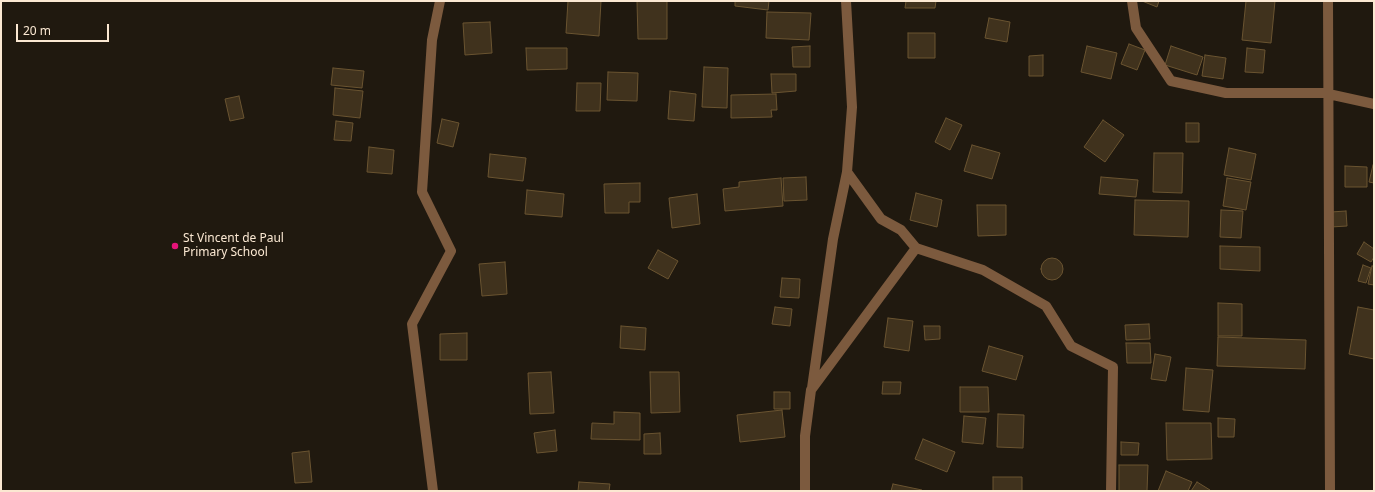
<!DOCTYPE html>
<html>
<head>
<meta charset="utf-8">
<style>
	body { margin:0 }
	#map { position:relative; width:1375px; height:492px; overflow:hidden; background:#20190f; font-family:"Noto Sans",sans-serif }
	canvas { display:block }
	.frame { position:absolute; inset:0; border:2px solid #fbe8d2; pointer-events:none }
	.scale { position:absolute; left:16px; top:24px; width:93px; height:18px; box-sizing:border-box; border:2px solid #fbe8d2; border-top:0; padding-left:5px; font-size:12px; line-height:14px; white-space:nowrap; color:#fbe8d2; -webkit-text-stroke:3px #20190f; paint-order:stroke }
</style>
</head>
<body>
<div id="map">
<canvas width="1375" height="492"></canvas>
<div class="frame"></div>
<div class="scale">20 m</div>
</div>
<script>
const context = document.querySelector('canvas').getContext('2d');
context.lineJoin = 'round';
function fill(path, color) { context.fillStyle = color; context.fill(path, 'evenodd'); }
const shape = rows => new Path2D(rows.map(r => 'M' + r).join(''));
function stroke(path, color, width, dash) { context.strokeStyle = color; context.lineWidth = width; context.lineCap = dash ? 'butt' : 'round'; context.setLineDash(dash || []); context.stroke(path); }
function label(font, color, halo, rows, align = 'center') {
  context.font = font + ' "Noto Sans",sans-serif'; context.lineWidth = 4; context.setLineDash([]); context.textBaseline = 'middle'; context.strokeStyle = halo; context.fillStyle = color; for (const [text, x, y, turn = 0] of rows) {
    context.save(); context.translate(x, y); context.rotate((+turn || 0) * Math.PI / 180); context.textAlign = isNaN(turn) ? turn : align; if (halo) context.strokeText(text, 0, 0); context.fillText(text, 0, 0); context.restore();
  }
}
const building = shape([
	[568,1,601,1,599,36,566,33,568,1],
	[637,1,667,1,667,39,638,39,637,1],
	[735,1,769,1,768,10,735,6,735,1],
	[906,1,936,1,935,8,905,8,906,1],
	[1142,1,1159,1,1157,7,1142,1],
	[1246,1,1275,1,1271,43,1242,40,1246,1],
	[767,12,811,13,809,40,766,38,767,12],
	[989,18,1010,22,1007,42,985,38,989,18],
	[490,22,492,53,465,55,463,23,490,22],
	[908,33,935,33,935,58,908,58,908,33],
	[1129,44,1145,50,1137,70,1121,64,1129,44],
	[810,46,810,67,793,67,792,47,810,46],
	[1087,46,1117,53,1111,79,1081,72,1087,46],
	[1171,46,1203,57,1197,75,1165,65,1171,46],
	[526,48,567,48,567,69,527,70,526,48],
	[1247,48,1265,50,1263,73,1245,72,1247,48],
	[1043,55,1043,76,1029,76,1029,56,1043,55],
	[1205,55,1226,58,1223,79,1202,76,1205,55],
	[704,67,728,68,727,108,702,107,704,67],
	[333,68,364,71,362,88,331,85,333,68],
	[608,72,638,73,637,101,607,100,608,72],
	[771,74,796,74,796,91,772,93,771,74],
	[577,83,601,83,600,111,576,111,577,83],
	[335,88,363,91,360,118,333,115,335,88],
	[670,91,696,94,694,121,668,119,670,91],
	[776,94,777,110,771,110,772,117,731,118,731,95,776,94],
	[239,96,244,118,230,121,225,99,239,96],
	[946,118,962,125,950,150,935,142,946,118],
	[442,119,459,123,453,147,437,143,442,119],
	[1103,120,1124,135,1105,162,1084,147,1103,120],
	[336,121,353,123,351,141,334,140,336,121],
	[1186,123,1199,123,1199,142,1186,142,1186,123],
	[972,145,1000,153,992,179,964,171,972,145],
	[369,147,394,150,392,174,367,172,369,147],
	[1229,148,1256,154,1251,180,1224,175,1229,148],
	[1154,153,1183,153,1182,193,1153,192,1154,153],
	[490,154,526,158,523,181,488,177,490,154],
	[1373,165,1374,165,1374,183,1369,182,1373,165],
	[1345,166,1367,167,1367,187,1345,187,1345,166],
	[806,177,807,200,784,201,783,178,806,177],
	[1101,177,1138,180,1136,197,1099,194,1101,177],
	[781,178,783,206,725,211,723,189,739,187,739,182,781,178],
	[1227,178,1251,182,1246,210,1223,206,1227,178],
	[640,183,640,202,629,202,629,213,605,213,604,184,640,183],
	[527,190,564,194,562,217,525,214,527,190],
	[916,193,942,200,937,227,910,220,916,193],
	[697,194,700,224,672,228,669,198,697,194],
	[1135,200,1189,201,1188,237,1134,235,1135,200],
	[977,205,1006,205,1006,235,978,236,977,205],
	[1221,210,1243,211,1241,238,1220,237,1221,210],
	[1346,211,1347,226,1331,227,1331,212,1346,211],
	[1364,242,1374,249,1374,257,1371,262,1357,254,1364,242],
	[1220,246,1260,247,1260,271,1220,269,1220,246],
	[658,250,678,261,668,279,648,268,658,250],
	'1041 269a11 11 0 1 1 22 0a11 11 0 1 1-22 0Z',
	[505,262,507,294,482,296,479,264,505,262],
	[1363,265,1371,268,1366,283,1358,281,1363,265],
	[1372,266,1374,266,1374,285,1368,284,1372,266],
	[782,278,800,279,799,298,780,297,782,278],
	[1218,303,1242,304,1242,336,1218,336,1218,303],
	[775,307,792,309,790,326,772,324,775,307],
	[1358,307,1374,310,1374,359,1349,354,1358,307],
	[888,318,913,321,909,351,884,347,888,318],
	[1149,324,1150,339,1126,340,1125,325,1149,324],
	[621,326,646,328,645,350,620,348,621,326],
	[924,326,940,326,940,339,925,340,924,326],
	[467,333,467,360,440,360,440,334,467,333],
	[1218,337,1306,340,1305,369,1217,366,1218,337],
	[1126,343,1150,343,1151,363,1127,363,1126,343],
	[989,346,1023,356,1016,380,982,371,989,346],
	[1155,354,1171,357,1166,381,1151,379,1155,354],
	[1186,368,1213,370,1209,412,1183,410,1186,368],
	[551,372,554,413,530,414,528,373,551,372],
	[650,372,679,372,680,412,651,413,650,372],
	[883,382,901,382,900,394,882,394,883,382],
	[960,387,988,387,989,412,960,412,960,387],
	[774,392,790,392,790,409,774,409,774,392],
	[782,410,785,437,740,442,737,415,782,410],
	[614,412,640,413,640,440,591,439,592,423,614,424,614,412],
	[998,414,1024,415,1023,448,997,447,998,414],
	[964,416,986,418,983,444,962,442,964,416],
	[1218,418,1235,419,1234,437,1218,437,1218,418],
	[1166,423,1211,423,1212,459,1167,460,1166,423],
	[555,430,557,451,537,453,534,433,555,430],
	[660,433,661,454,644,454,644,434,660,433],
	[923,439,955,452,947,472,915,459,923,439],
	[1121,442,1139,443,1138,455,1121,455,1121,442],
	[309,451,312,482,295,483,292,453,309,451],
	[1119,465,1148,465,1147,491,1119,491,1119,465],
	[1166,471,1192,482,1188,491,1158,491,1166,471],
	[993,477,1022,477,1022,491,993,491,993,477],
	[579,482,610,484,609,491,578,491,579,482],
	[1197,482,1210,490,1210,491,1191,491,1197,482],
	[893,484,922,490,921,491,891,491,893,484]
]);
fill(building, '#40321d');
stroke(building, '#6a5431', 1);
stroke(shape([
	[1132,1,1136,28,1171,81,1226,93,1324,93,1374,104],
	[1328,1,1330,491],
	[847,172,881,219,901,230,916,248],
	[812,388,833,239,847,172,852,107,846,1],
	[433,491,412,324,451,251,422,192,432,40,440,1],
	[805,491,805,436,811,390,916,248,983,270,1046,306,1071,346,1113,367,1111,491]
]), '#7c5a3e', 10);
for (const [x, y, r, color] of [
	[175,246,4,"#e6137a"]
]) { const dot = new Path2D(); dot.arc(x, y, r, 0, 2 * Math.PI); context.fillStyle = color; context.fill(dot); stroke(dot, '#20190f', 1.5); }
label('12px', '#fbe8d2', '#20190f', [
	["St Vincent de Paul",183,239],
	["Primary School",183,253]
], 'left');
</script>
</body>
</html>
